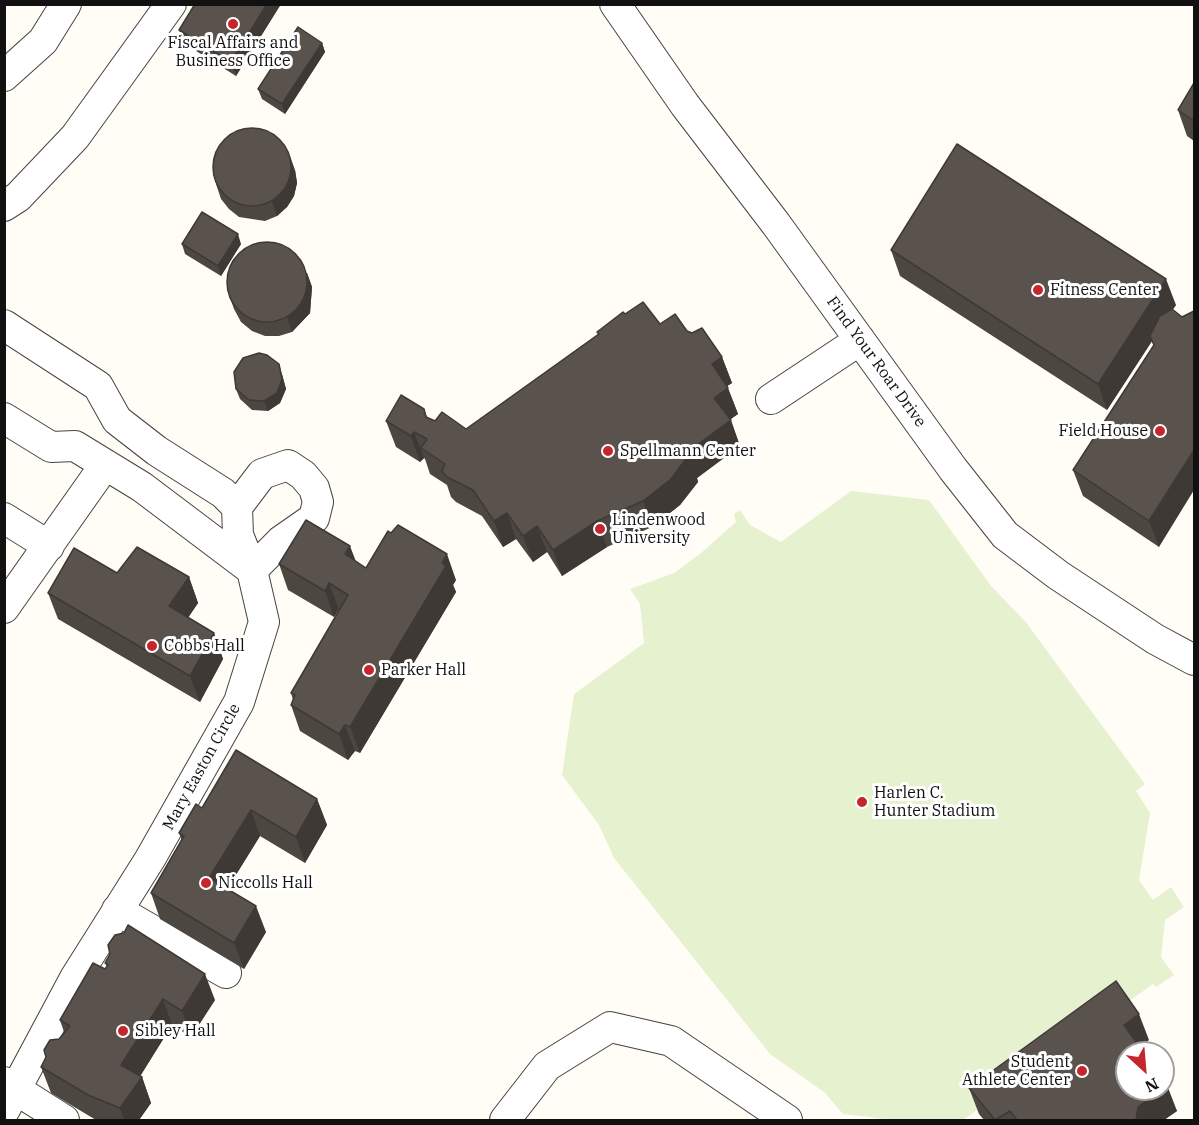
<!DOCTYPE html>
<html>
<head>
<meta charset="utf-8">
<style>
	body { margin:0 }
	#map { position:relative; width:1199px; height:1125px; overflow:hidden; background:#fffdf5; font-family:"IBM Plex Serif",serif }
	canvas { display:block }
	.frame { position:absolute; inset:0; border:6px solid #111; pointer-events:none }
	.north { position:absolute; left:1115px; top:1041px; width:60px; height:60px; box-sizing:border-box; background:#fff; border:2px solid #a0a0a0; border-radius:50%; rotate:154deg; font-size:16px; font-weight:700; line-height:24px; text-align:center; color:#111 }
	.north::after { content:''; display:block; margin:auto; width:21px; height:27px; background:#c4262e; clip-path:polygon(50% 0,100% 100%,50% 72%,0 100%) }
</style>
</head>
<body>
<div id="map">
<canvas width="1199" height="1125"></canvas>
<div class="frame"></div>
<div class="north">N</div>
</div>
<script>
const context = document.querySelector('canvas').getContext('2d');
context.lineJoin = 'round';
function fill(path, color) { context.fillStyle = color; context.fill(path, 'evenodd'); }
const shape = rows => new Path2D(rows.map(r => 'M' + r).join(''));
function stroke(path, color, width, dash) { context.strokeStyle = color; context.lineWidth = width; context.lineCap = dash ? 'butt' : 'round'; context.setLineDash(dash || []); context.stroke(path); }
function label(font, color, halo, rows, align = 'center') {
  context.font = font + ' "IBM Plex Serif",serif'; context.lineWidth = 6; context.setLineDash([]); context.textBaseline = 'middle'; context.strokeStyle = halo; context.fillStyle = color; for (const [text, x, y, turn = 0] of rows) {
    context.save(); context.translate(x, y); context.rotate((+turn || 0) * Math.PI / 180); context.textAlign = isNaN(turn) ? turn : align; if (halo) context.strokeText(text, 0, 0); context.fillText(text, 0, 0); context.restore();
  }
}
fill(shape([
	[851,491,929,500,991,586,1025,621,1145,784,1136,791,1150,813,1139,880,1153,900,1171,887,1184,907,1165,920,1161,957,1174,975,1156,987,1153,984,963,1120,893,1120,843,1114,824,1092,770,1054,614,858,599,825,562,775,574,694,644,643,640,604,630,589,674,573,701,553,736,522,734,514,740,510,750,525,781,542]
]), '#e6f2cf');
const minor = shape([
	[615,4,685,105,776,224,953,469,1005,535,1058,575,1155,639,1194,660],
	[4,76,43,41,66,4],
	[4,206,18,197,75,137,171,4],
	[4,325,98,386,117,420,157,451,223,493,237,507,238,535,252,570,264,622,239,702,150,859,75,978,4,1111],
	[771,399,860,340],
	[4,418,51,447,75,446,142,487,252,570],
	[237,507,262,474,288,465,303,475,314,488,318,502,314,518,281,541,252,570],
	[4,518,49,546],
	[4,608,105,465],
	[117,910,226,973],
	[4,1082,64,1120],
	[505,1120,547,1066,610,1027,671,1041,787,1120]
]);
stroke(minor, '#444', 32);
stroke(minor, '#fff', 30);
fill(shape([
	[281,4,236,76,185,44,179,30],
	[322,43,325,52,285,114,262,99,258,89],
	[1194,83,1194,141,1187,136,1178,110],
	[295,170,297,183,294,196,287,207,277,216,265,221,239,217,229,209,221,199,216,184],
	[182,244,241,244,221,276,185,254],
	[891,250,1176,305,1173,309,1159,547,1083,496,1073,470,1154,346,1152,341,1107,410,900,276],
	[307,273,312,287,310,313,292,332,279,336,265,336,252,331,241,322,234,309,229,295],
	[625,314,687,331,722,357,732,383,727,386,738,414,730,419,740,446,697,478,698,482,680,505,652,527,607,547,562,576,547,552,533,562,516,539,503,547,482,516,456,502,451,497,447,485,430,474,425,459,424,458,420,462,396,447,386,421,424,409,427,417,435,421,466,429,598,334,597,332],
	[282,374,286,389,280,403,268,411,252,410,240,399,236,389],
	[356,561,366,568,456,580,453,585,456,592,360,753,355,751,348,760,300,731,291,705,293,700,291,693,340,609,339,609,334,617,288,590,279,564],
	[117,573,189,577,198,603,188,618,214,633,223,659,200,702,58,619,48,593],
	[317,799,327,825,305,863,260,836,227,889,266,932,244,969,160,919,151,893,182,841,179,833,202,808],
	[105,963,215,1000,191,1037,172,1025,140,1076,142,1077,151,1103,139,1120,96,1120,51,1093,41,1067,64,1032,60,1020,107,967],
	[1149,1040,1140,1046,1177,1111,1164,1120,984,1120,979,1114,969,1088]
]), '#4d4742');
fill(shape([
	[267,4,281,4,236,76,231,62],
	[322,43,325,52,285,114,282,104],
	[290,156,295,170,297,183,294,196,287,207,277,216,272,201],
	[238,234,241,244,221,276,218,266],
	[307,273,312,287,310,313,292,332,287,317],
	[1166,279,1176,305,1152,340,1150,336,1152,341,1107,410,1098,384],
	[722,357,732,383,721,390,712,364],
	[279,364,286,389,280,403,268,411,264,401],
	[728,388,738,414,724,424,714,398],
	[731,420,740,446,697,478,698,482,680,505,652,527,643,501,686,453],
	[414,432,424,458,420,462,411,436],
	[1194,450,1194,490,1159,547,1149,521],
	[507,513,516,539,503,547,494,521],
	[597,521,607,547,562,576,553,550],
	[537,526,547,552,533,562,523,536],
	[350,546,360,572,345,554],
	[447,554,456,580,453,585,456,592,360,753,350,727],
	[189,577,198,603,178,632,169,606],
	[329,583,339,609,334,617,325,591],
	[214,633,223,659,200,702,190,676],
	[345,725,355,751,348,760,339,734],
	[317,799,327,825,305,863,296,837],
	[251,810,260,836,218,904,209,878],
	[256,906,266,932,244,969,234,943],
	[205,974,215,1000,191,1037,182,1011],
	[163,999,172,1025,131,1091,121,1065],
	[1139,1014,1149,1040,1134,1051,1124,1025],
	[142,1077,151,1103,139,1120,124,1120,120,1108],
	[1167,1085,1177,1111,1164,1120,1136,1120,1138,1107]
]), '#3f3936');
const building = shape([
	[195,4,267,4,231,62,179,30,195,4],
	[298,27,322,43,282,104,258,89,298,27],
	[1194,83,1194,121,1178,110,1194,83],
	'213 167a39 39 0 1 1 78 0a39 39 0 1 1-78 0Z',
	[957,144,1166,279,1098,384,891,250,957,144],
	[202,212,238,234,218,266,182,244,202,212],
	'227 282a40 40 0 1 1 80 0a40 40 0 1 1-80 0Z',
	[643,302,660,324,675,314,687,331,692,333,702,328,722,357,712,364,728,388,714,398,731,420,686,453,688,456,671,479,643,501,597,521,553,550,537,526,523,536,507,513,494,521,473,490,447,477,442,471,445,464,421,448,427,439,414,432,411,436,386,421,401,395,424,409,426,417,435,421,442,412,466,429,599,334,597,332,623,312,625,314,643,302],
	[1172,309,1182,317,1194,311,1194,450,1149,521,1073,470,1154,345,1150,336,1160,316,1172,309],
	[259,353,267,355,279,364,282,379,277,393,264,401,249,400,236,389,234,372,243,358,259,353],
	[306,520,350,546,345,554,366,568,388,531,391,533,398,525,447,554,442,563,446,566,350,727,345,725,339,734,291,705,295,695,291,693,348,595,329,583,325,591,279,564,306,520],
	[137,547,189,577,169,606,214,633,190,676,48,593,74,548,117,573,137,547],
	[236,750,317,799,296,837,251,810,209,878,256,906,234,943,151,893,184,836,179,833,196,804,202,808,236,750],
	[128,925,205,974,182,1011,163,999,121,1065,142,1077,120,1108,88,1095,41,1067,46,1057,44,1050,50,1040,59,1039,70,1026,60,1020,93,963,105,969,108,965,105,963,110,954,108,945,115,935,124,933,128,925],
	[1116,981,1139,1014,1124,1025,1144,1053,1127,1053,1127,1089,1162,1089,1138,1107,1136,1120,1017,1120,1010,1111,995,1120,969,1088,1116,981],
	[1163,1079,1167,1085,1163,1088,1163,1079]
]);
fill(building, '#5a524d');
stroke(building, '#3f3936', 1.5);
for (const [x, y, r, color] of [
	[233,24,6,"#c4262e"],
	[1038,290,6,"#c4262e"],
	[1160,431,6,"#c4262e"],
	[608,451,6,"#c4262e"],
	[600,529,6,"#c4262e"],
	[152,646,6,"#c4262e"],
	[369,670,6,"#c4262e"],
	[862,802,6,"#c4262e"],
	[206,883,6,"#c4262e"],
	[123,1031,6,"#c4262e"],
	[1082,1071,6,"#c4262e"]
]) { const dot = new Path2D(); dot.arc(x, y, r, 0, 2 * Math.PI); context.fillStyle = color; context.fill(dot); stroke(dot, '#fff', 2); }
label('16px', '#111', '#fff', [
	["Fiscal Affairs and",233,43,"center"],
	["Business Office",233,61,"center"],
	["Fitness Center",1050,290],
	["Field House",1148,431,"right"],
	["Spellmann Center",620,451],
	["Lindenwood",612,520],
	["University",612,538],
	["Cobbs Hall",164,646],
	["Parker Hall",381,670],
	["Harlen C.",874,793],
	["Hunter Stadium",874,811],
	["Niccolls Hall",218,883],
	["Sibley Hall",135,1031],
	["Student",1070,1062,"right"],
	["Athlete Center",1070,1080,"right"]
], 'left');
label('16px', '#111', '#fff', [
	["Find Your Roar Drive",876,362,54],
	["Mary Easton Circle",202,767,-61]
]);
</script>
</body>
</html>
